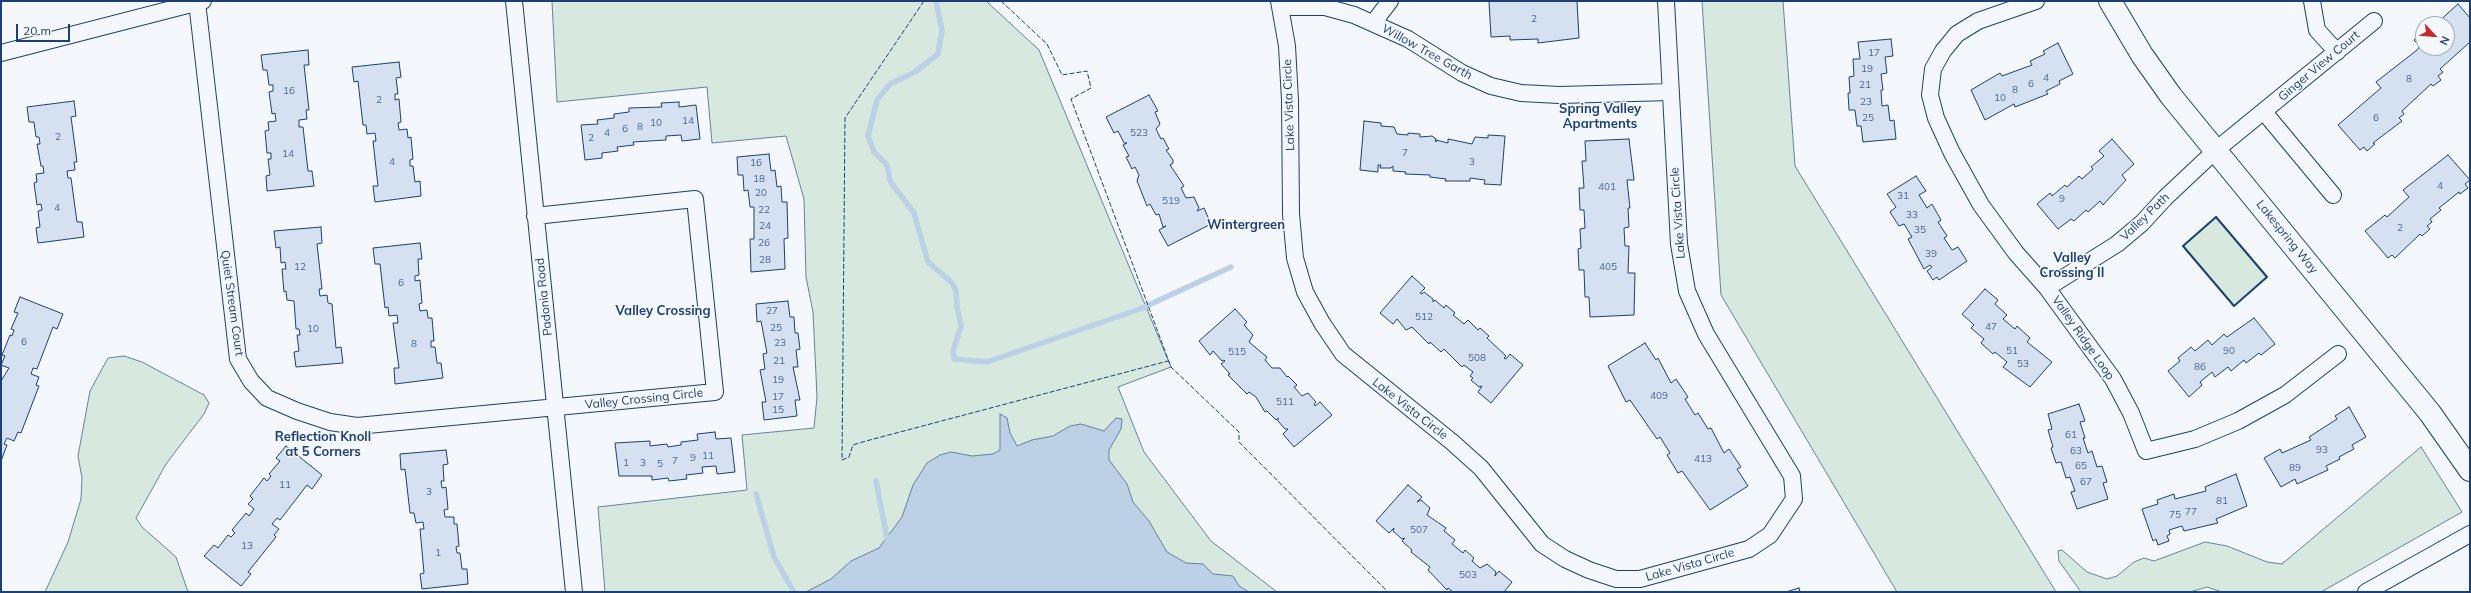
<!DOCTYPE html>
<html>
<head>
<meta charset="utf-8">
<style>
	body { margin:0 }
	#map { position:relative; width:2471px; height:593px; overflow:hidden; background:#f4f7fb; font-family:Mulish,sans-serif }
	canvas { display:block }
	.frame { position:absolute; inset:0; border:2px solid #1d3f73; pointer-events:none }
	.north { position:absolute; left:2415px; top:16px; width:40px; height:40px; box-sizing:border-box; background:#f4f7fb; border:1px solid #9eadc5; border-radius:50%; rotate:116deg; font-size:11px; font-weight:700; line-height:16px; text-align:center; color:#1d3f73 }
	.north::after { content:''; display:block; margin:auto; width:14px; height:18px; background:#c62828; clip-path:polygon(50% 0,100% 100%,50% 72%,0 100%) }
	.scale { position:absolute; left:16px; top:24px; width:54px; height:18px; box-sizing:border-box; border:2px solid #1d3f73; border-top:0; padding-left:5px; font-size:12px; line-height:14px; white-space:nowrap; color:#1d3f73; -webkit-text-stroke:3px #f4f7fb; paint-order:stroke }
</style>
</head>
<body>
<div id="map">
<canvas width="2471" height="593"></canvas>
<div class="frame"></div>
<div class="north">N</div>
<div class="scale">20 m</div>
</div>
<script>
const context = document.querySelector('canvas').getContext('2d');
context.lineJoin = 'round';
function fill(path, color) { context.fillStyle = color; context.fill(path, 'evenodd'); }
const shape = rows => new Path2D(rows.map(r => 'M' + r).join(''));
function stroke(path, color, width, dash) { context.strokeStyle = color; context.lineWidth = width; context.lineCap = dash ? 'butt' : 'round'; context.setLineDash(dash || []); context.stroke(path); }
function label(font, color, halo, rows, align = 'center') {
  context.font = font + ' Mulish,sans-serif'; context.lineWidth = 3; context.setLineDash([]); context.textBaseline = 'middle'; context.strokeStyle = halo; context.fillStyle = color; for (const [text, x, y, turn = 0] of rows) {
    context.save(); context.translate(x, y); context.rotate((+turn || 0) * Math.PI / 180); context.textAlign = isNaN(turn) ? turn : align; if (halo) context.strokeText(text, 0, 0); context.fillText(text, 0, 0); context.restore();
  }
}
const green = shape([
	[552,1,986,1,1039,50,1171,367,1118,387,1144,452,1211,541,1277,592,605,592,598,507,747,490,742,435,814,428,817,397,813,312,806,277,804,199,786,136,712,143,707,87,557,102,552,1],
	[1702,1,1783,1,1795,166,2056,592,1897,592,1721,295,1702,1],
	[2216,217,2267,277,2234,306,2183,246,2216,217],
	[124,356,142,362,204,395,209,403,204,414,166,464,136,518,142,527,176,557,188,592,45,592,68,542,81,499,82,478,78,456,90,391,108,358,124,356],
	[2421,447,2462,512,2321,592,2222,592,2207,587,2190,592,2081,592,2059,561,2058,551,2062,550,2087,572,2107,579,2117,576,2134,562,2144,558,2154,561,2205,542,2227,546,2267,562,2282,564,2421,447]
]);
fill(green, '#d7e8df');
stroke(green, '#687fa3', 1);
const water = shape([
	[1000,414,1007,418,1010,433,1017,446,1032,440,1053,436,1070,426,1081,424,1104,431,1116,418,1122,419,1121,429,1109,450,1109,460,1127,484,1133,502,1149,521,1167,552,1186,563,1203,564,1213,574,1233,576,1239,586,1249,592,806,592,831,579,851,561,879,548,902,517,913,485,927,463,940,455,951,452,972,456,993,454,1000,450,1000,414]
]);
fill(water, '#bed0e5');
stroke(water, '#687fa3', 1);
stroke(shape([
	[936,1,942,30,938,54,915,72,890,84,877,100,868,136,874,152,887,165,890,181,914,213,928,262,951,282,956,290,957,307,961,326,953,351,954,359,987,362,1140,309,1231,267],
	[876,481,888,543],
	[756,494,774,557,794,592]
]), '#bed0e5', 5.5);
const building = shape([
	[1489,1,1577,1,1579,38,1538,43,1538,39,1510,40,1510,36,1491,37,1489,1],
	[2458,4,2470,18,2470,42,2440,69,2443,72,2438,76,2441,80,2433,86,2431,84,2402,111,2404,114,2399,118,2402,121,2373,143,2375,144,2367,151,2364,147,2360,150,2338,125,2381,88,2376,82,2417,50,2420,46,2414,40,2419,36,2423,35,2423,48,2447,48,2447,24,2436,24,2458,4],
	[1891,39,1893,56,1885,57,1887,73,1881,74,1883,90,1881,90,1882,106,1888,105,1890,121,1894,120,1896,139,1863,142,1861,126,1857,126,1855,110,1849,110,1848,93,1850,93,1849,77,1854,76,1853,59,1860,59,1858,42,1891,39],
	[2058,43,2073,74,2059,81,2060,84,2046,91,2048,94,2015,107,2014,104,1985,120,1971,90,2000,73,2002,76,2032,65,2030,61,2045,54,2043,51,2058,43],
	[308,50,309,65,304,65,309,110,306,110,307,119,299,120,299,127,303,127,308,171,312,171,314,186,267,191,266,176,270,175,268,159,271,159,271,153,267,153,265,131,269,130,268,122,276,121,275,113,272,114,269,92,273,91,273,85,269,85,267,70,263,70,261,55,308,50],
	[399,62,401,77,396,78,398,94,395,94,395,100,399,99,401,122,398,123,399,130,407,129,408,138,411,137,413,159,410,160,410,166,413,166,415,182,420,181,421,196,375,202,373,186,378,186,373,141,376,141,375,133,367,134,366,125,363,125,358,81,354,82,352,67,399,62],
	[1149,95,1158,111,1155,112,1160,124,1156,129,1161,139,1163,138,1169,149,1166,150,1173,160,1173,163,1170,165,1184,186,1181,188,1186,198,1194,197,1199,208,1197,211,1204,208,1211,224,1168,246,1159,230,1166,226,1163,227,1159,214,1156,215,1150,204,1147,206,1137,181,1139,175,1135,167,1132,169,1126,157,1129,156,1123,145,1127,143,1124,143,1118,131,1114,133,1106,117,1149,95],
	[74,101,76,116,71,117,77,162,74,162,75,170,67,171,68,178,71,178,77,222,82,222,84,237,38,243,36,228,40,227,38,211,42,210,41,204,37,205,34,183,37,182,36,174,44,173,43,166,41,166,37,144,40,144,39,137,36,137,34,122,29,122,27,107,74,101],
	[679,102,679,107,696,105,700,139,682,141,681,135,666,136,666,140,633,142,634,145,617,147,618,151,602,153,602,158,585,160,581,125,598,124,597,120,614,118,614,114,629,112,629,108,662,107,661,103,679,102],
	[1364,121,1381,123,1381,126,1394,127,1397,134,1408,135,1408,133,1420,134,1420,137,1432,136,1435,138,1436,142,1436,140,1448,143,1448,139,1472,144,1475,137,1488,138,1488,135,1505,136,1501,185,1484,184,1485,180,1470,178,1470,181,1445,181,1446,179,1430,177,1430,175,1405,174,1406,172,1393,171,1393,166,1391,168,1380,168,1381,165,1378,165,1378,172,1360,170,1364,121],
	[1629,139,1634,180,1627,180,1630,208,1628,208,1629,227,1624,228,1625,246,1629,246,1628,273,1635,273,1634,315,1590,317,1589,297,1585,297,1584,270,1579,270,1578,249,1581,248,1580,229,1585,228,1584,210,1580,210,1579,188,1584,188,1582,161,1586,161,1585,141,1629,139],
	[2112,139,2134,164,2122,175,2126,180,2103,205,2100,201,2088,212,2086,210,2074,221,2071,219,2058,229,2037,204,2050,193,2052,196,2065,185,2067,187,2079,176,2082,179,2093,169,2091,167,2104,156,2099,151,2112,139],
	[769,154,771,171,775,170,777,187,781,186,782,202,787,202,788,238,784,239,785,269,751,272,750,239,754,239,754,207,750,207,748,190,744,191,743,175,738,175,737,157,769,154],
	[2448,155,2470,180,2465,184,2468,188,2460,194,2459,192,2439,208,2441,210,2430,219,2432,222,2427,226,2430,229,2422,236,2420,234,2395,258,2392,255,2388,258,2365,231,2385,215,2387,217,2409,197,2403,190,2448,155],
	[1916,176,1926,191,1919,195,1927,208,1932,204,1941,220,1938,222,1947,236,1944,238,1952,250,1958,247,1967,261,1939,280,1937,277,1933,280,1927,271,1932,267,1930,265,1924,269,1908,239,1912,237,1904,224,1899,226,1890,212,1896,207,1887,194,1916,176],
	[321,227,322,243,317,244,322,289,319,289,320,296,327,295,328,303,332,304,336,348,341,347,343,363,296,367,294,352,299,351,297,335,300,335,299,329,296,329,294,301,287,300,286,291,284,292,282,269,286,269,285,262,281,263,280,247,276,248,274,231,321,227],
	[420,243,422,259,418,259,419,275,415,276,415,281,420,280,422,303,419,304,420,311,427,310,428,318,432,318,434,341,431,341,431,347,435,347,437,363,441,363,443,378,395,384,394,368,399,368,393,323,398,323,397,315,389,316,388,307,385,308,380,264,375,264,373,248,420,243],
	[1412,276,1425,288,1420,293,1422,294,1424,292,1433,299,1433,302,1435,300,1444,308,1446,305,1455,313,1453,315,1464,324,1468,320,1478,330,1480,328,1489,336,1487,338,1506,356,1504,358,1506,359,1510,354,1523,365,1491,403,1478,392,1482,386,1479,387,1471,380,1473,378,1470,376,1473,372,1464,365,1462,367,1444,349,1441,352,1430,342,1429,344,1412,327,1406,330,1397,319,1393,324,1380,313,1412,276],
	[1985,289,1998,300,1995,304,2007,315,2003,319,2015,329,2017,326,2030,338,2027,342,2052,362,2030,387,2003,367,2007,362,1995,352,1993,354,1981,343,1984,339,1971,328,1974,325,1962,314,1985,289],
	[20,297,63,314,57,329,53,327,37,369,33,368,31,374,39,377,36,385,39,386,21,433,18,432,14,441,7,438,4,444,7,445,1,461,1,381,9,368,1,365,5,356,2,355,10,335,12,336,14,330,11,329,18,313,14,312,20,297],
	[788,301,790,317,794,317,795,333,798,333,800,349,796,350,798,367,793,367,800,400,795,400,797,416,764,420,762,402,766,402,760,370,765,369,763,354,767,353,761,321,757,322,756,304,788,301],
	[1235,309,1247,322,1244,325,1253,335,1249,342,1267,357,1265,360,1272,368,1280,368,1287,377,1288,376,1297,385,1294,387,1302,396,1308,393,1316,402,1314,404,1315,406,1320,402,1332,415,1294,447,1283,434,1288,429,1285,429,1278,421,1278,418,1276,420,1267,411,1265,412,1256,397,1249,392,1247,394,1228,375,1230,374,1221,364,1225,361,1224,360,1222,361,1213,351,1210,355,1199,341,1235,309],
	[2254,318,2275,344,2261,355,2259,353,2246,363,2244,360,2231,371,2228,367,2215,377,2212,372,2200,382,2202,385,2189,397,2168,371,2180,361,2178,358,2191,347,2195,351,2208,340,2212,345,2224,334,2227,337,2254,318],
	[1645,343,1656,360,1658,358,1671,383,1676,379,1688,397,1685,399,1695,415,1698,413,1708,429,1711,428,1724,453,1729,449,1741,467,1737,469,1748,486,1710,510,1682,471,1678,473,1667,455,1670,453,1660,437,1657,439,1630,400,1626,402,1608,366,1645,343],
	[2079,404,2085,421,2080,422,2085,438,2083,438,2088,453,2092,451,2097,467,2102,466,2107,482,2103,483,2108,499,2077,509,2071,492,2075,491,2070,477,2066,478,2061,462,2056,463,2051,448,2053,447,2048,430,2052,429,2048,414,2079,404],
	[2349,407,2366,437,2352,445,2354,449,2339,457,2340,459,2326,466,2328,470,2297,484,2295,479,2281,487,2264,458,2280,449,2282,453,2311,440,2309,437,2337,419,2335,416,2349,407],
	[715,432,716,439,731,438,735,472,717,474,716,466,702,467,703,473,686,475,687,479,669,481,668,478,652,480,652,476,619,476,615,443,650,441,650,446,667,444,668,447,681,445,681,442,698,440,697,434,715,432],
	[286,446,322,475,312,489,307,485,280,520,277,518,272,524,279,529,274,535,276,537,248,572,251,574,241,586,204,556,214,545,218,548,228,535,231,537,235,533,232,530,246,513,249,516,254,509,248,504,253,499,250,496,264,478,267,481,271,476,269,474,280,461,276,458,286,446],
	[446,450,448,464,443,465,444,481,441,481,442,488,446,487,448,509,444,510,445,517,454,517,454,524,457,524,459,546,456,547,457,553,460,553,462,569,467,569,468,584,422,589,420,574,424,573,420,529,424,529,423,522,416,523,414,513,410,513,405,469,401,470,400,454,446,450],
	[2236,474,2247,506,2216,519,2218,523,2184,531,2182,526,2169,530,2170,534,2167,536,2169,541,2158,545,2156,539,2153,541,2142,509,2158,504,2157,500,2174,494,2175,499,2206,491,2205,487,2236,474],
	[1408,485,1422,497,1417,502,1421,500,1430,508,1427,515,1446,528,1444,531,1455,540,1452,544,1463,553,1465,550,1474,558,1472,561,1480,568,1487,564,1496,572,1495,576,1499,571,1512,582,1504,592,1453,592,1448,588,1447,590,1428,570,1430,567,1411,552,1412,550,1402,541,1405,538,1402,539,1393,531,1394,528,1389,533,1376,521,1408,485],
	[1799,588,1800,592,1786,592,1799,588]
]);
fill(building, '#d5e0f0');
stroke(building, '#1d3f73', 1);
const street = shape([
	[514,1,574,592],
	[1279,1,1287,46,1290,100,1291,214,1295,258,1305,292,1322,323,1343,354,1452,442,1481,468,1542,544,1565,559,1589,570,1616,579,1640,579,1749,549,1770,535,1794,499,1792,476,1706,334,1687,291,1679,244,1666,1],
	[2036,1,1978,21,1957,34,1943,51,1933,69,1930,95,1936,118,1952,153,1981,205,2016,253,2047,288,2113,379,2131,413,2146,451,2195,439,2238,421,2285,395,2338,354],
	[2312,1,2317,30,2337,52],
	[197,2,238,359,251,381,267,398,297,411,330,422,357,426,715,392,695,199,535,216],
	[1280,7,1325,7,1354,15,1408,39,1462,73,1491,86,1521,93,1559,95,1671,92],
	[1374,22,1390,1],
	[1,53,203,1],
	[2264,112,2333,195],
	[2047,288,2117,244,2142,223,2165,198,2216,150,2374,21],
	[2366,592,2470,534]
]);
const secondary = shape([
	[2110,1,2142,55,2171,96,2430,413,2470,470]
]);
stroke(street, '#1d3f73', 18);
stroke(secondary, '#1d3f73', 24);
stroke(street, '#f4f7fb', 16);
stroke(secondary, '#f4f7fb', 22);
stroke(shape([
	[924,1,845,118,842,460,849,457,853,445,866,441,1168,361],
	[1001,1,1047,44,1062,75,1087,71,1091,88,1071,99,1171,367,1239,432,1239,442,1388,592]
]), '#1d3f73', 1, [5, 2]);
stroke(shape([
	[2216,217,2267,277,2234,306,2183,246,2216,217]
]), '#1d3f73', 2);
label('10px', '#4b6792', null, [
	["2",1534,19],
	["17",1874,53],
	["19",1867,69],
	["4",2046,78],
	["8",2409,79],
	["6",2031,84],
	["21",1865,85],
	["8",2015,90],
	["16",289,91],
	["10",2000,98],
	["2",379,100],
	["23",1866,102],
	["25",1868,118],
	["6",2376,118],
	["14",688,121],
	["10",656,123],
	["8",640,127],
	["6",625,129],
	["4",607,133],
	["523",1139,133],
	["2",58,137],
	["2",591,138],
	["7",1405,153],
	["14",288,154],
	["4",392,162],
	["3",1472,162],
	["16",756,163],
	["18",759,179],
	["4",2440,186],
	["401",1607,187],
	["20",761,193],
	["31",1903,196],
	["9",2062,199],
	["519",1171,201],
	["4",57,208],
	["22",764,210],
	["33",1912,215],
	["24",765,226],
	["2",2400,228],
	["35",1920,230],
	["26",764,243],
	["39",1931,254],
	["28",765,260],
	["12",300,267],
	["405",1608,267],
	["6",401,283],
	["27",772,311],
	["512",1424,317],
	["47",1991,327],
	["25",776,328],
	["10",313,329],
	["6",24,342],
	["23",780,343],
	["8",414,344],
	["51",2012,351],
	["90",2229,351],
	["515",1237,352],
	["508",1477,358],
	["21",779,361],
	["53",2023,364],
	["86",2200,367],
	["19",778,380],
	["409",1659,396],
	["17",778,397],
	["511",1285,402],
	["15",778,410],
	["61",2071,435],
	["93",2322,450],
	["63",2076,451],
	["11",708,456],
	["9",693,458],
	["413",1703,459],
	["7",675,461],
	["1",626,463],
	["3",643,463],
	["5",660,464],
	["65",2081,466],
	["89",2295,468],
	["67",2086,482],
	["11",285,485],
	["3",429,492],
	["81",2222,501],
	["77",2191,512],
	["75",2175,515],
	["507",1419,530],
	["13",247,546],
	["1",438,553],
	["503",1468,575]
]);
label('12px', '#1d3f73', '#f4f7fb', [
	["Willow Tree Garth",1427,52,29],
	["Ginger View Court",2319,66,-40],
	["Lake Vista Circle",1289,105,-92],
	["Lake Vista Circle",1678,213,-94],
	["Valley Path",2145,217,-44],
	["Lakespring Way",2287,237,51],
	["Padonia Road",544,297,-96],
	["Quiet Stream Court",232,303,82],
	["Valley Ridge Loop",2083,338,55],
	["Valley Crossing Circle",644,399,-6],
	["Lake Vista Circle",1410,409,38],
	["Lake Vista Circle",1690,565,-16]
]);
label('bold 13px', '#1d3f73', '#f4f7fb', [
	["Spring Valley",1600,109],
	["Apartments",1600,124],
	["Wintergreen",1246,225],
	["Valley",2072,258],
	["Crossing II",2072,273],
	["Valley Crossing",663,311],
	["Reflection Knoll",323,437],
	["at 5 Corners",323,452]
]);
</script>
</body>
</html>
